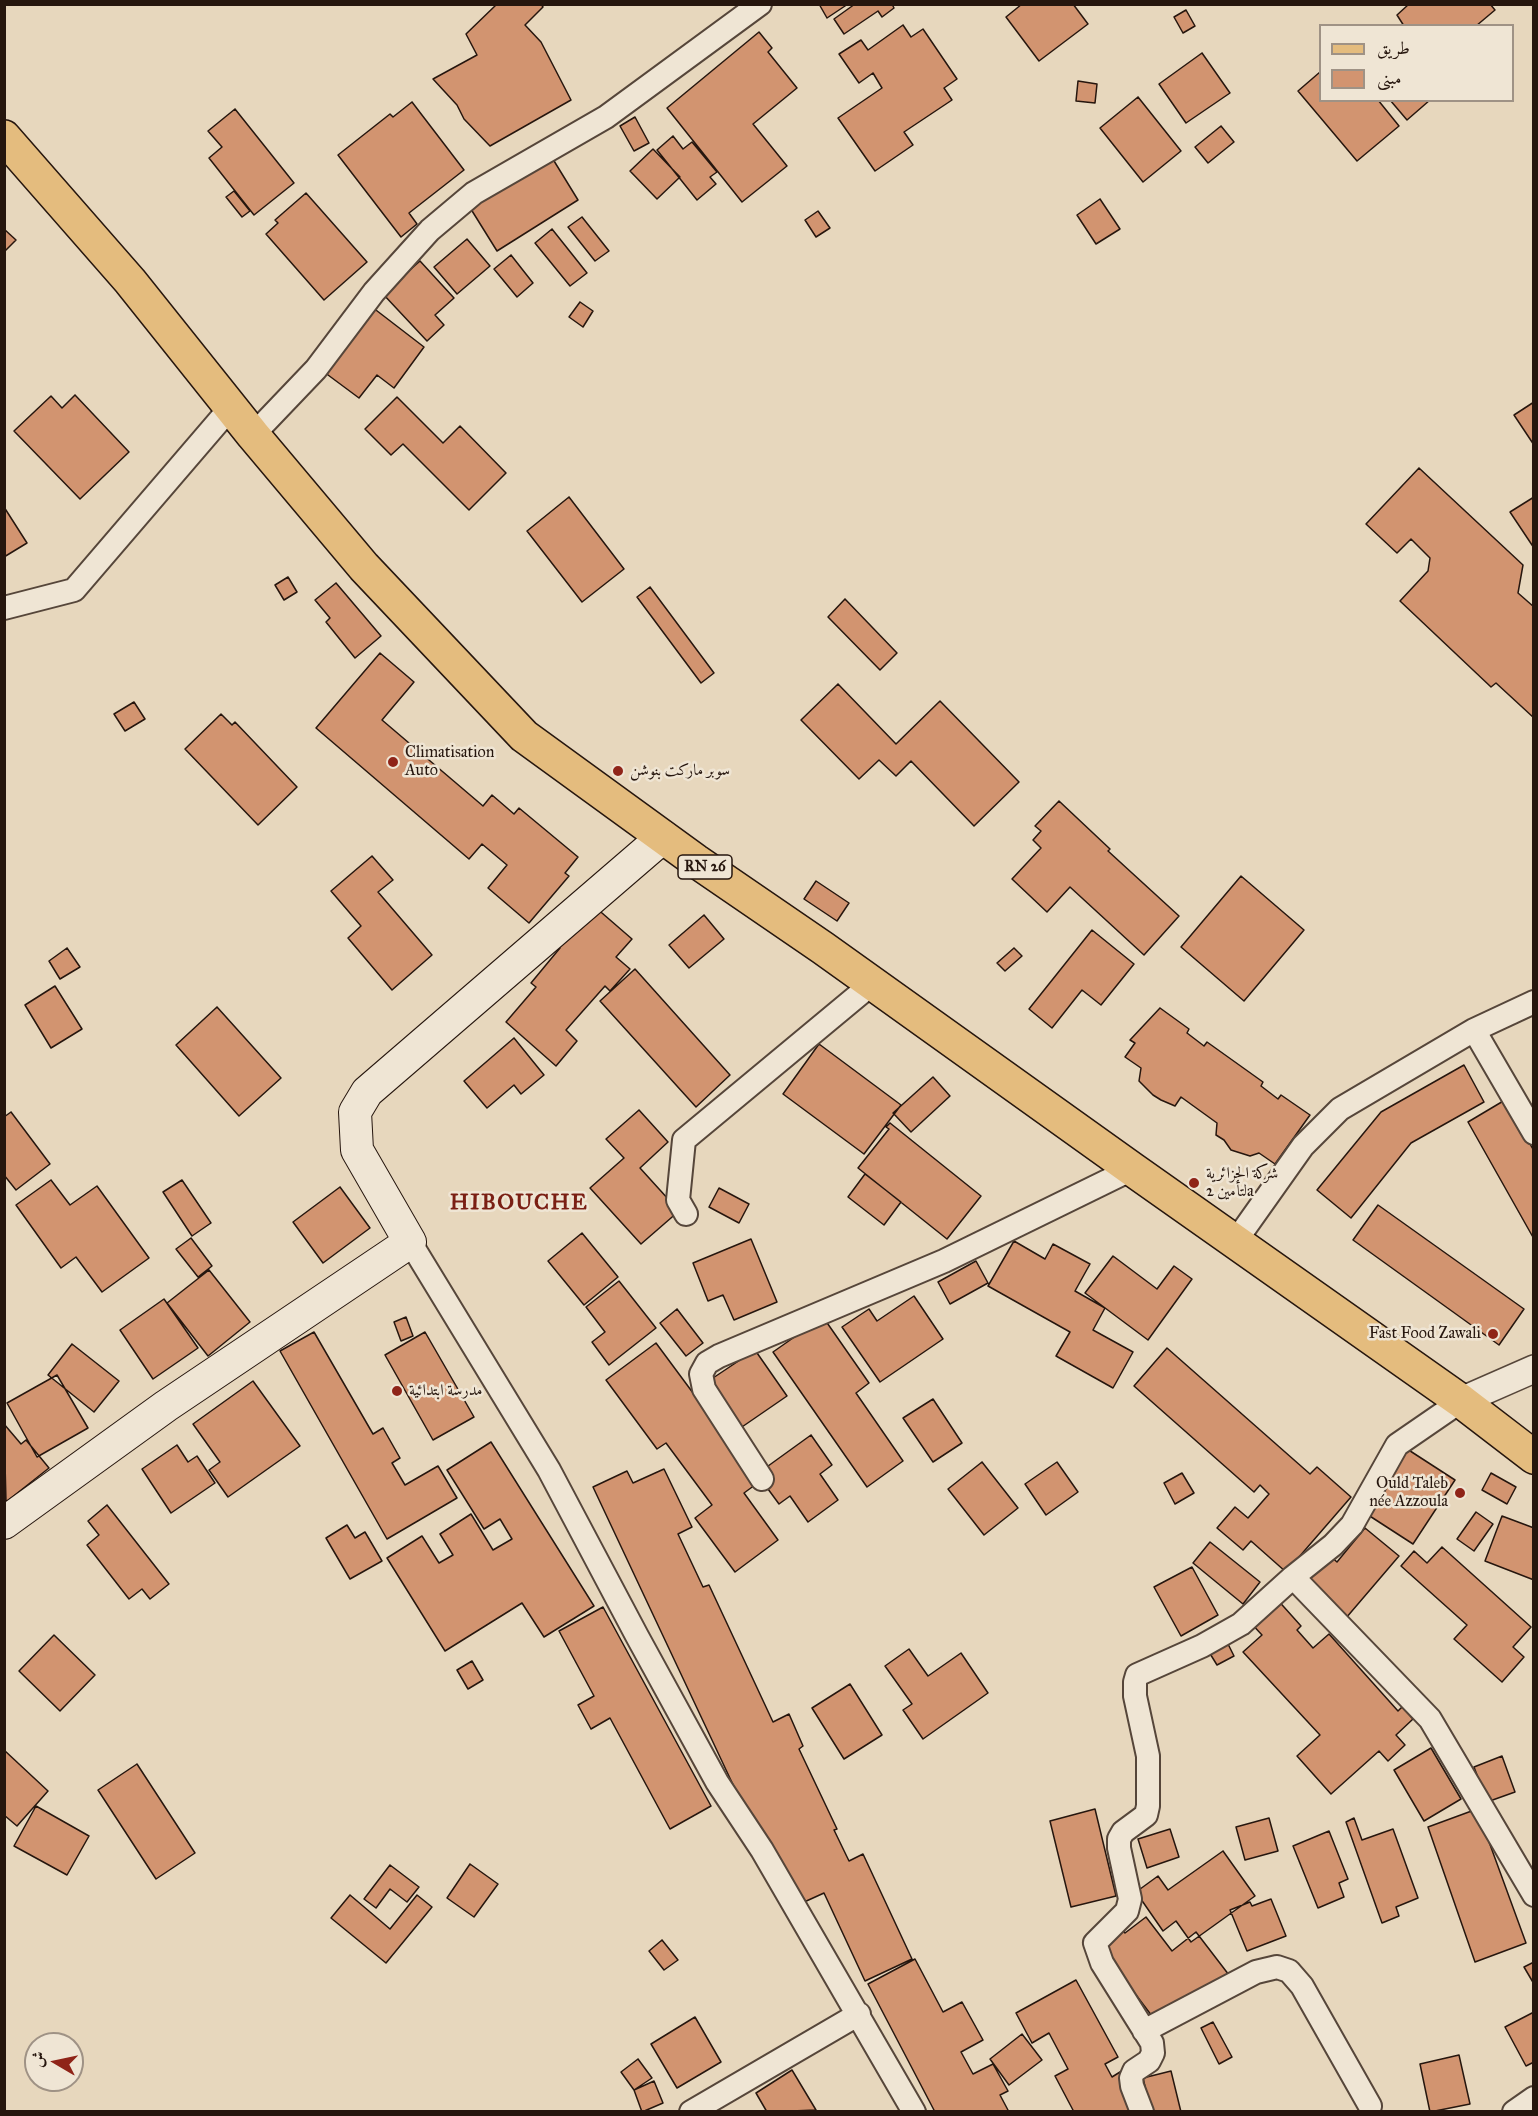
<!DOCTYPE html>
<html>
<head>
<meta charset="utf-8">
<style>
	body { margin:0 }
	#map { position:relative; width:1538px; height:2116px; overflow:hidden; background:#e7d7bd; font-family:"IM FELL Great Primer",Amiri,serif }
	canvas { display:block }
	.frame { position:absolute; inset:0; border:6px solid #26160e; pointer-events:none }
	.legend { position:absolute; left:1319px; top:24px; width:195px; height:78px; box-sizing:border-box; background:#efe5d4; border:2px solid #9f9285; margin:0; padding:8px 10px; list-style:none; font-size:18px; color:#26160e }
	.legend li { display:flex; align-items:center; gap:12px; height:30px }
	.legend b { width:30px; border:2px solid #9f9285 }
	.north { position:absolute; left:24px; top:2032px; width:60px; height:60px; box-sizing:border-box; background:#efe5d4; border:2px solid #9f9285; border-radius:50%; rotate:279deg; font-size:16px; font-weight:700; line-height:24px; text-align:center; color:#26160e }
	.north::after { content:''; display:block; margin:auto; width:21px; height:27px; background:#8f2418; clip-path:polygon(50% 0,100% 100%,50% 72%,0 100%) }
</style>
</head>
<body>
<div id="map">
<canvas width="1538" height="2116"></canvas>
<div class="frame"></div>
<ul class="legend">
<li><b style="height:8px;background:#e4bc7e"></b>طريق</li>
<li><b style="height:16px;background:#d29470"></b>مبنى</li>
</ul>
<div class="north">ش</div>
</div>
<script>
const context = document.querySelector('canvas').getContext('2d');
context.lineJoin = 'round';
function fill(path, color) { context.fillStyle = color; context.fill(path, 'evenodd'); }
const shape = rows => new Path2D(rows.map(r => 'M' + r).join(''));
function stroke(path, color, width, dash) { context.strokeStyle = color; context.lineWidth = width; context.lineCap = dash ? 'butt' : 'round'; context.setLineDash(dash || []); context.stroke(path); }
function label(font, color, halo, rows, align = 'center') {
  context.font = font + ' "IM FELL Great Primer",Amiri,serif'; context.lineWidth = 5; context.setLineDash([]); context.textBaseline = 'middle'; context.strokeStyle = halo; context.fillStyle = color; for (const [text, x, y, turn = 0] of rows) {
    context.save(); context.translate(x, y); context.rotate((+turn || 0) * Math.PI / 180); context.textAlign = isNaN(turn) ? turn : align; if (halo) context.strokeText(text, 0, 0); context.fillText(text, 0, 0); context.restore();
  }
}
const building = shape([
	[497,4,541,4,543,7,525,25,541,42,571,100,490,146,464,119,457,105,433,79,477,55,466,34,497,4],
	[819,4,848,4,827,18,819,4],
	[855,4,892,4,894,8,882,17,878,11,844,34,834,19,855,4],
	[1022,4,1073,4,1088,24,1039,61,1006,17,1022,4],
	[1409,4,1490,4,1495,10,1476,26,1404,26,1397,15,1409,4],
	[1186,10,1195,26,1183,33,1174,17,1186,10],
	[903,25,911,37,923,29,957,79,944,88,952,100,904,132,913,145,875,171,838,118,882,88,873,73,859,83,839,54,861,40,868,50,903,25],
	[759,32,772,48,768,52,797,88,753,124,787,166,742,202,667,108,759,32],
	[1202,53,1230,93,1186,123,1159,84,1202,53],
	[1320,72,1320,100,1378,100,1399,126,1357,161,1298,91,1320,72],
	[1078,81,1097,84,1095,103,1076,101,1078,81],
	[1138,97,1181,151,1143,182,1100,128,1138,97],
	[1390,100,1430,100,1407,120,1390,100],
	[412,102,464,170,409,213,417,224,401,237,338,155,390,114,393,117,412,102],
	[235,109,294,183,254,215,209,158,222,147,208,131,235,109],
	[635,117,649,143,634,151,620,126,635,117],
	[1221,126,1234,142,1208,163,1195,147,1221,126],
	[673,136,683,149,692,142,717,172,710,177,716,184,697,200,657,150,673,136],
	[653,149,680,177,657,199,630,171,653,149],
	[551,156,578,200,497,251,469,206,551,156],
	[234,191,250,211,242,217,226,197,234,191],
	[306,193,367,262,324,300,266,234,278,223,275,220,306,193],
	[1100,199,1120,229,1096,244,1077,215,1100,199],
	[818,211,830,228,816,237,805,220,818,211],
	[582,217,609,251,595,261,568,227,582,217],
	[4,229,16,240,4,252,4,229],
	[552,229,587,273,570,286,535,243,552,229],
	[467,239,490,266,457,294,434,267,467,239],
	[511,255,533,283,517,297,494,269,511,255],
	[420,261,454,298,435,315,444,325,427,341,383,294,420,261],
	[580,302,593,311,583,327,569,317,580,302],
	[372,307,424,347,394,388,377,375,359,398,324,372,372,307],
	[75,395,129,452,80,499,14,431,51,396,62,408,75,395],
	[397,397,443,443,460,426,506,473,469,510,403,444,391,455,365,429,397,397],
	[1534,402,1534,445,1514,415,1534,402],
	[1419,468,1523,565,1518,593,1534,607,1534,718,1496,683,1491,687,1400,601,1428,571,1430,558,1411,539,1397,553,1366,524,1419,468],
	[569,497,624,569,582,602,527,531,569,497],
	[1534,497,1534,548,1510,512,1534,497],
	[4,507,27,543,4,557,4,507],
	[288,577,297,592,284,600,275,585,288,577],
	[336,583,381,636,355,658,326,622,330,618,315,600,336,583],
	[650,587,714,673,701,683,637,597,650,587],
	[845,599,897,653,880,670,828,617,845,599],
	[380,653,414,682,382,720,483,806,492,795,514,814,519,808,578,857,565,873,569,876,529,923,488,888,507,865,482,844,469,859,316,728,380,653],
	[838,684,896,744,940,701,1019,782,974,826,911,761,896,776,879,760,859,779,801,720,838,684],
	[134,702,145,719,125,731,114,714,134,702],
	[221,714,232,725,235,722,297,787,258,825,185,749,221,714],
	[1059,801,1110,849,1108,851,1179,916,1144,955,1070,887,1047,912,1012,879,1041,848,1033,840,1041,831,1035,826,1059,801],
	[372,856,393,880,378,892,432,955,392,990,348,938,361,926,331,891,372,856],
	[1241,876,1304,930,1244,1001,1181,947,1241,876],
	[816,881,849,903,837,921,804,899,816,881],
	[587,900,632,939,616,957,630,969,610,991,605,986,566,1030,577,1041,556,1066,506,1022,536,987,531,983,560,948,552,941,587,900],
	[704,915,724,939,689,968,669,945,704,915],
	[1092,930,1134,964,1101,1005,1082,990,1052,1028,1029,1009,1092,930],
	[67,948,80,967,60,979,49,961,67,948],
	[1014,948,1022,956,1005,971,997,963,1014,948],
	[635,969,730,1075,696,1107,600,1001,635,969],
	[55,986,82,1029,51,1048,25,1005,55,986],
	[217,1007,281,1078,239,1116,176,1045,217,1007],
	[1160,1008,1189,1029,1187,1033,1204,1046,1207,1042,1263,1082,1261,1086,1278,1099,1281,1095,1310,1115,1275,1164,1259,1153,1250,1156,1231,1150,1224,1140,1216,1135,1217,1123,1181,1097,1175,1106,1161,1100,1153,1095,1139,1081,1141,1068,1125,1057,1135,1043,1130,1040,1160,1008],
	[514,1038,544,1075,521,1094,514,1085,487,1108,464,1081,514,1038],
	[819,1044,901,1105,864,1154,783,1094,819,1044],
	[1464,1065,1484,1102,1411,1143,1351,1218,1317,1190,1381,1112,1464,1065],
	[933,1077,950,1096,911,1132,893,1113,933,1077],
	[1505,1100,1534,1151,1534,1239,1468,1122,1505,1100],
	[639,1110,668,1142,640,1168,679,1211,641,1244,590,1188,624,1158,606,1139,639,1110],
	[11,1112,50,1164,16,1190,4,1175,4,1117,11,1112],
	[890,1123,981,1196,947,1239,858,1168,889,1129,886,1127,890,1123],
	[865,1174,901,1202,884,1225,848,1197,865,1174],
	[51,1180,70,1205,97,1186,149,1258,102,1292,76,1257,61,1268,16,1205,51,1180],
	[182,1180,211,1223,192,1236,163,1192,182,1180],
	[340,1187,370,1228,323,1263,293,1222,340,1187],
	[719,1188,749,1204,739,1223,709,1207,719,1188],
	[1378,1205,1524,1309,1499,1345,1353,1240,1378,1205],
	[582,1233,618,1277,584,1305,548,1261,582,1233],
	[191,1238,212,1266,198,1277,176,1249,191,1238],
	[751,1239,777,1302,734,1320,723,1295,708,1301,693,1263,751,1239],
	[1014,1241,1045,1259,1053,1244,1090,1264,1075,1291,1105,1308,1093,1330,1133,1352,1113,1388,1056,1356,1070,1332,988,1286,1014,1241],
	[1113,1256,1157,1289,1174,1266,1192,1279,1148,1340,1085,1293,1113,1256],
	[976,1261,988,1283,950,1304,938,1282,976,1261],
	[209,1270,250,1322,208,1356,167,1303,209,1270],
	[619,1281,656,1328,609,1365,592,1342,605,1332,586,1307,619,1281],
	[914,1296,943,1339,880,1382,842,1327,869,1309,877,1321,914,1296],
	[164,1299,198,1348,153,1379,120,1330,164,1299],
	[677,1309,703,1343,686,1356,660,1323,677,1309],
	[406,1317,413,1336,401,1341,394,1322,406,1317],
	[823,1317,869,1383,856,1393,903,1461,867,1487,773,1352,823,1317],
	[314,1332,373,1434,383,1428,400,1458,392,1463,405,1485,438,1466,457,1498,387,1539,280,1351,314,1332],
	[425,1332,474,1417,433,1440,385,1355,425,1332],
	[656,1343,759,1482,744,1493,778,1540,735,1572,695,1518,712,1505,666,1443,657,1449,606,1380,656,1343],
	[72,1344,119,1381,94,1412,48,1375,72,1344],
	[1167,1348,1310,1474,1317,1467,1351,1497,1286,1572,1251,1541,1243,1550,1217,1528,1235,1507,1248,1518,1269,1494,1260,1485,1254,1492,1134,1386,1167,1348],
	[755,1350,787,1396,739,1429,707,1382,755,1350],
	[57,1375,88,1428,37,1457,7,1403,57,1375],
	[253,1381,300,1446,228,1497,209,1470,220,1462,193,1424,253,1381],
	[933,1399,962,1443,933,1462,903,1418,933,1399],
	[4,1424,21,1444,26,1440,49,1468,6,1502,4,1424],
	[811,1435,832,1465,820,1474,838,1500,808,1522,790,1496,779,1504,757,1474,811,1435],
	[491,1442,594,1606,544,1637,522,1603,445,1651,387,1558,422,1536,439,1563,453,1555,440,1534,471,1514,493,1550,512,1539,500,1519,484,1529,447,1470,491,1442],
	[177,1445,188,1462,197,1456,215,1483,171,1513,142,1469,177,1445],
	[1404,1447,1455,1480,1413,1544,1362,1511,1404,1447],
	[982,1462,1018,1508,984,1535,948,1489,982,1462],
	[1057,1462,1078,1492,1046,1515,1025,1484,1057,1462],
	[664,1469,692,1527,678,1534,703,1587,709,1585,773,1722,789,1714,803,1746,799,1749,837,1829,834,1830,849,1861,863,1854,912,1959,865,1981,824,1893,791,1908,593,1487,627,1471,633,1483,664,1469],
	[1182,1473,1194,1493,1175,1504,1164,1483,1182,1473],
	[1491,1473,1516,1487,1507,1504,1482,1490,1491,1473],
	[107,1505,169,1584,150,1599,142,1589,129,1599,87,1545,99,1535,88,1521,107,1505],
	[1476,1512,1493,1524,1474,1551,1457,1539,1476,1512],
	[1502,1516,1534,1528,1534,1580,1485,1561,1502,1516],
	[347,1525,355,1538,365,1532,382,1561,350,1579,326,1538,347,1525],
	[1365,1528,1399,1556,1346,1618,1305,1584,1329,1555,1337,1562,1365,1528],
	[1210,1542,1260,1582,1243,1604,1193,1563,1210,1542],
	[1442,1547,1531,1627,1513,1647,1524,1657,1502,1682,1454,1639,1467,1625,1401,1566,1414,1551,1427,1563,1442,1547],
	[1192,1567,1218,1615,1181,1636,1154,1587,1192,1567],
	[1275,1597,1301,1626,1297,1630,1313,1648,1329,1634,1398,1711,1402,1707,1413,1719,1396,1735,1405,1745,1388,1761,1379,1751,1331,1794,1297,1756,1320,1735,1243,1652,1262,1635,1249,1621,1275,1597],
	[603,1607,711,1806,670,1829,610,1718,591,1729,578,1705,594,1696,559,1631,603,1607],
	[54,1635,95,1675,60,1711,19,1671,54,1635],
	[1227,1642,1234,1656,1217,1665,1209,1652,1227,1642],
	[909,1649,928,1676,961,1653,988,1693,923,1739,903,1710,912,1704,885,1666,909,1649],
	[472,1661,483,1680,468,1689,457,1670,472,1661],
	[850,1684,882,1735,844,1759,812,1708,850,1684],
	[1431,1748,1461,1799,1424,1821,1394,1770,1431,1748],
	[4,1750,48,1791,17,1826,4,1815,4,1750],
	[1502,1756,1515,1792,1487,1802,1474,1767,1502,1756],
	[137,1764,195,1853,156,1879,98,1790,137,1764],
	[36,1806,89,1836,67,1875,14,1846,36,1806],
	[1095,1809,1116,1896,1071,1907,1050,1821,1095,1809],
	[1477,1809,1526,1943,1475,1962,1428,1827,1477,1809],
	[1269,1818,1278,1851,1245,1860,1236,1827,1269,1818],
	[1354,1818,1362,1840,1393,1829,1418,1898,1396,1907,1399,1916,1382,1923,1346,1822,1354,1818],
	[1170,1829,1179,1857,1147,1868,1138,1839,1170,1829],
	[1329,1831,1348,1879,1339,1883,1344,1897,1318,1908,1293,1846,1329,1831],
	[1223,1851,1255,1896,1191,1942,1176,1921,1163,1931,1136,1892,1158,1876,1168,1890,1223,1851],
	[470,1864,498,1884,474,1917,447,1898,470,1864],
	[390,1865,419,1887,407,1902,390,1889,376,1908,364,1899,390,1865],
	[350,1895,390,1929,417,1895,432,1907,386,1963,331,1918,350,1895],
	[1271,1899,1286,1936,1247,1951,1230,1910,1250,1902,1252,1906,1271,1899],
	[1146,1917,1172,1951,1196,1932,1229,1975,1161,2028,1096,1942,1119,1925,1125,1933,1146,1917],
	[662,1940,678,1960,664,1970,649,1951,662,1940],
	[915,1959,943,2012,962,2002,983,2040,961,2052,973,2074,993,2064,1008,2091,1000,2095,1009,2112,935,2112,868,1984,915,1959],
	[1534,1962,1534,1984,1524,1967,1534,1962],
	[1076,1980,1118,2057,1105,2064,1112,2077,1120,2072,1141,2112,1074,2112,1055,2076,1068,2069,1049,2033,1032,2043,1016,2013,1076,1980],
	[1534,2012,1534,2062,1526,2066,1505,2027,1534,2012],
	[695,2017,721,2062,677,2088,651,2044,695,2017],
	[1213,2022,1232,2057,1219,2064,1201,2028,1213,2022],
	[1022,2034,1042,2060,1009,2085,990,2059,1022,2034],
	[1459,2055,1470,2104,1430,2112,1420,2064,1459,2055],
	[638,2059,652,2078,634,2090,621,2072,638,2059],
	[792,2070,816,2110,767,2112,756,2093,792,2070],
	[1171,2071,1181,2112,1151,2112,1143,2078,1171,2071],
	[654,2081,663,2103,642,2112,634,2090,654,2081]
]);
fill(building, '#d29470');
stroke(building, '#26160e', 1.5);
const minor = shape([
	[253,435,316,369,374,292,430,230,474,193,606,117,760,4],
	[4,608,74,590,231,407],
	[1474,1030,1534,1133],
	[686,1214,678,1200,684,1140,873,983],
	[410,1242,549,1470,637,1636,717,1782,762,1850,914,2112],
	[1235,1242,1303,1146,1340,1109,1474,1030,1534,1002],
	[762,1479,704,1389,701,1374,707,1363,719,1356,944,1261,1132,1169],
	[1293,1577,1430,1719,1534,1895],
	[1144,2031,1256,1972,1277,1967,1289,1971,1302,1986,1370,2106],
	[691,2112,859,2014],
	[1142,2112,1132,2086,1131,2078,1134,2071,1149,2061,1153,2053,1152,2043,1102,1963,1095,1943,1127,1911,1130,1899,1119,1848,1119,1839,1123,1832,1146,1815,1148,1806,1148,1756,1135,1696,1135,1682,1137,1675,1202,1646,1241,1624,1293,1577,1333,1545,1352,1525,1397,1445,1461,1401],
	[1514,2112,1534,2098]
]);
const tertiary = shape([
	[1461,1401,1534,1369]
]);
const secondary = shape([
	[4,1523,166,1406,410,1242,357,1150,355,1112,367,1092,663,837]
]);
const primary = shape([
	[4,137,130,281,253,435,364,567,524,736,696,861,823,948,1132,1169,1461,1401,1534,1457]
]);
stroke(minor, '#56463a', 26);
stroke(tertiary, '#56463a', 30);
stroke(secondary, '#26160e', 34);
stroke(primary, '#26160e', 36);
stroke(minor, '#efe5d4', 22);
stroke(tertiary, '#efe5d4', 27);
stroke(secondary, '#efe5d4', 32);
stroke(primary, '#e4bc7e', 33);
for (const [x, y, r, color] of [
	[393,762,6,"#8f2418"],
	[618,771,6,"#8f2418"],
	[1194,1183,6,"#8f2418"],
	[1493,1334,6,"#8f2418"],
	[397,1391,6,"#8f2418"],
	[1460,1493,6,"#8f2418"]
]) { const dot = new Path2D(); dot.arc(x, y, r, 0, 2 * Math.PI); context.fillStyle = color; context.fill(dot); stroke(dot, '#efe5d4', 2); }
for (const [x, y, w] of [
	[705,867,54]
]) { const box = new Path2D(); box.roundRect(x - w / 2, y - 12, w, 24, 4.5); context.fillStyle = '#efe5d4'; context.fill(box); stroke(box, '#26160e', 1.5); }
label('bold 15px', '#26160e', null, [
	["RN 26",705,867]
]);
label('16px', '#26160e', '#efe5d4', [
	["Climatisation",405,753],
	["Auto",405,771],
	["سوبر ماركت بنوشن",630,771],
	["شركة الجزائرية",1206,1174],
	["لتأمين 2a",1206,1192],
	["Fast Food Zawali",1481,1334,"right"],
	["مدرسة ابتدائية",409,1391],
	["Ould Taleb",1448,1484,"right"],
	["née Azzoula",1448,1502,"right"]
], 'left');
context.letterSpacing = '1.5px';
label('bold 22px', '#7a1f14', '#efe5d4', [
	["HIBOUCHE",519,1204]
]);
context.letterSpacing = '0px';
</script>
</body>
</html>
